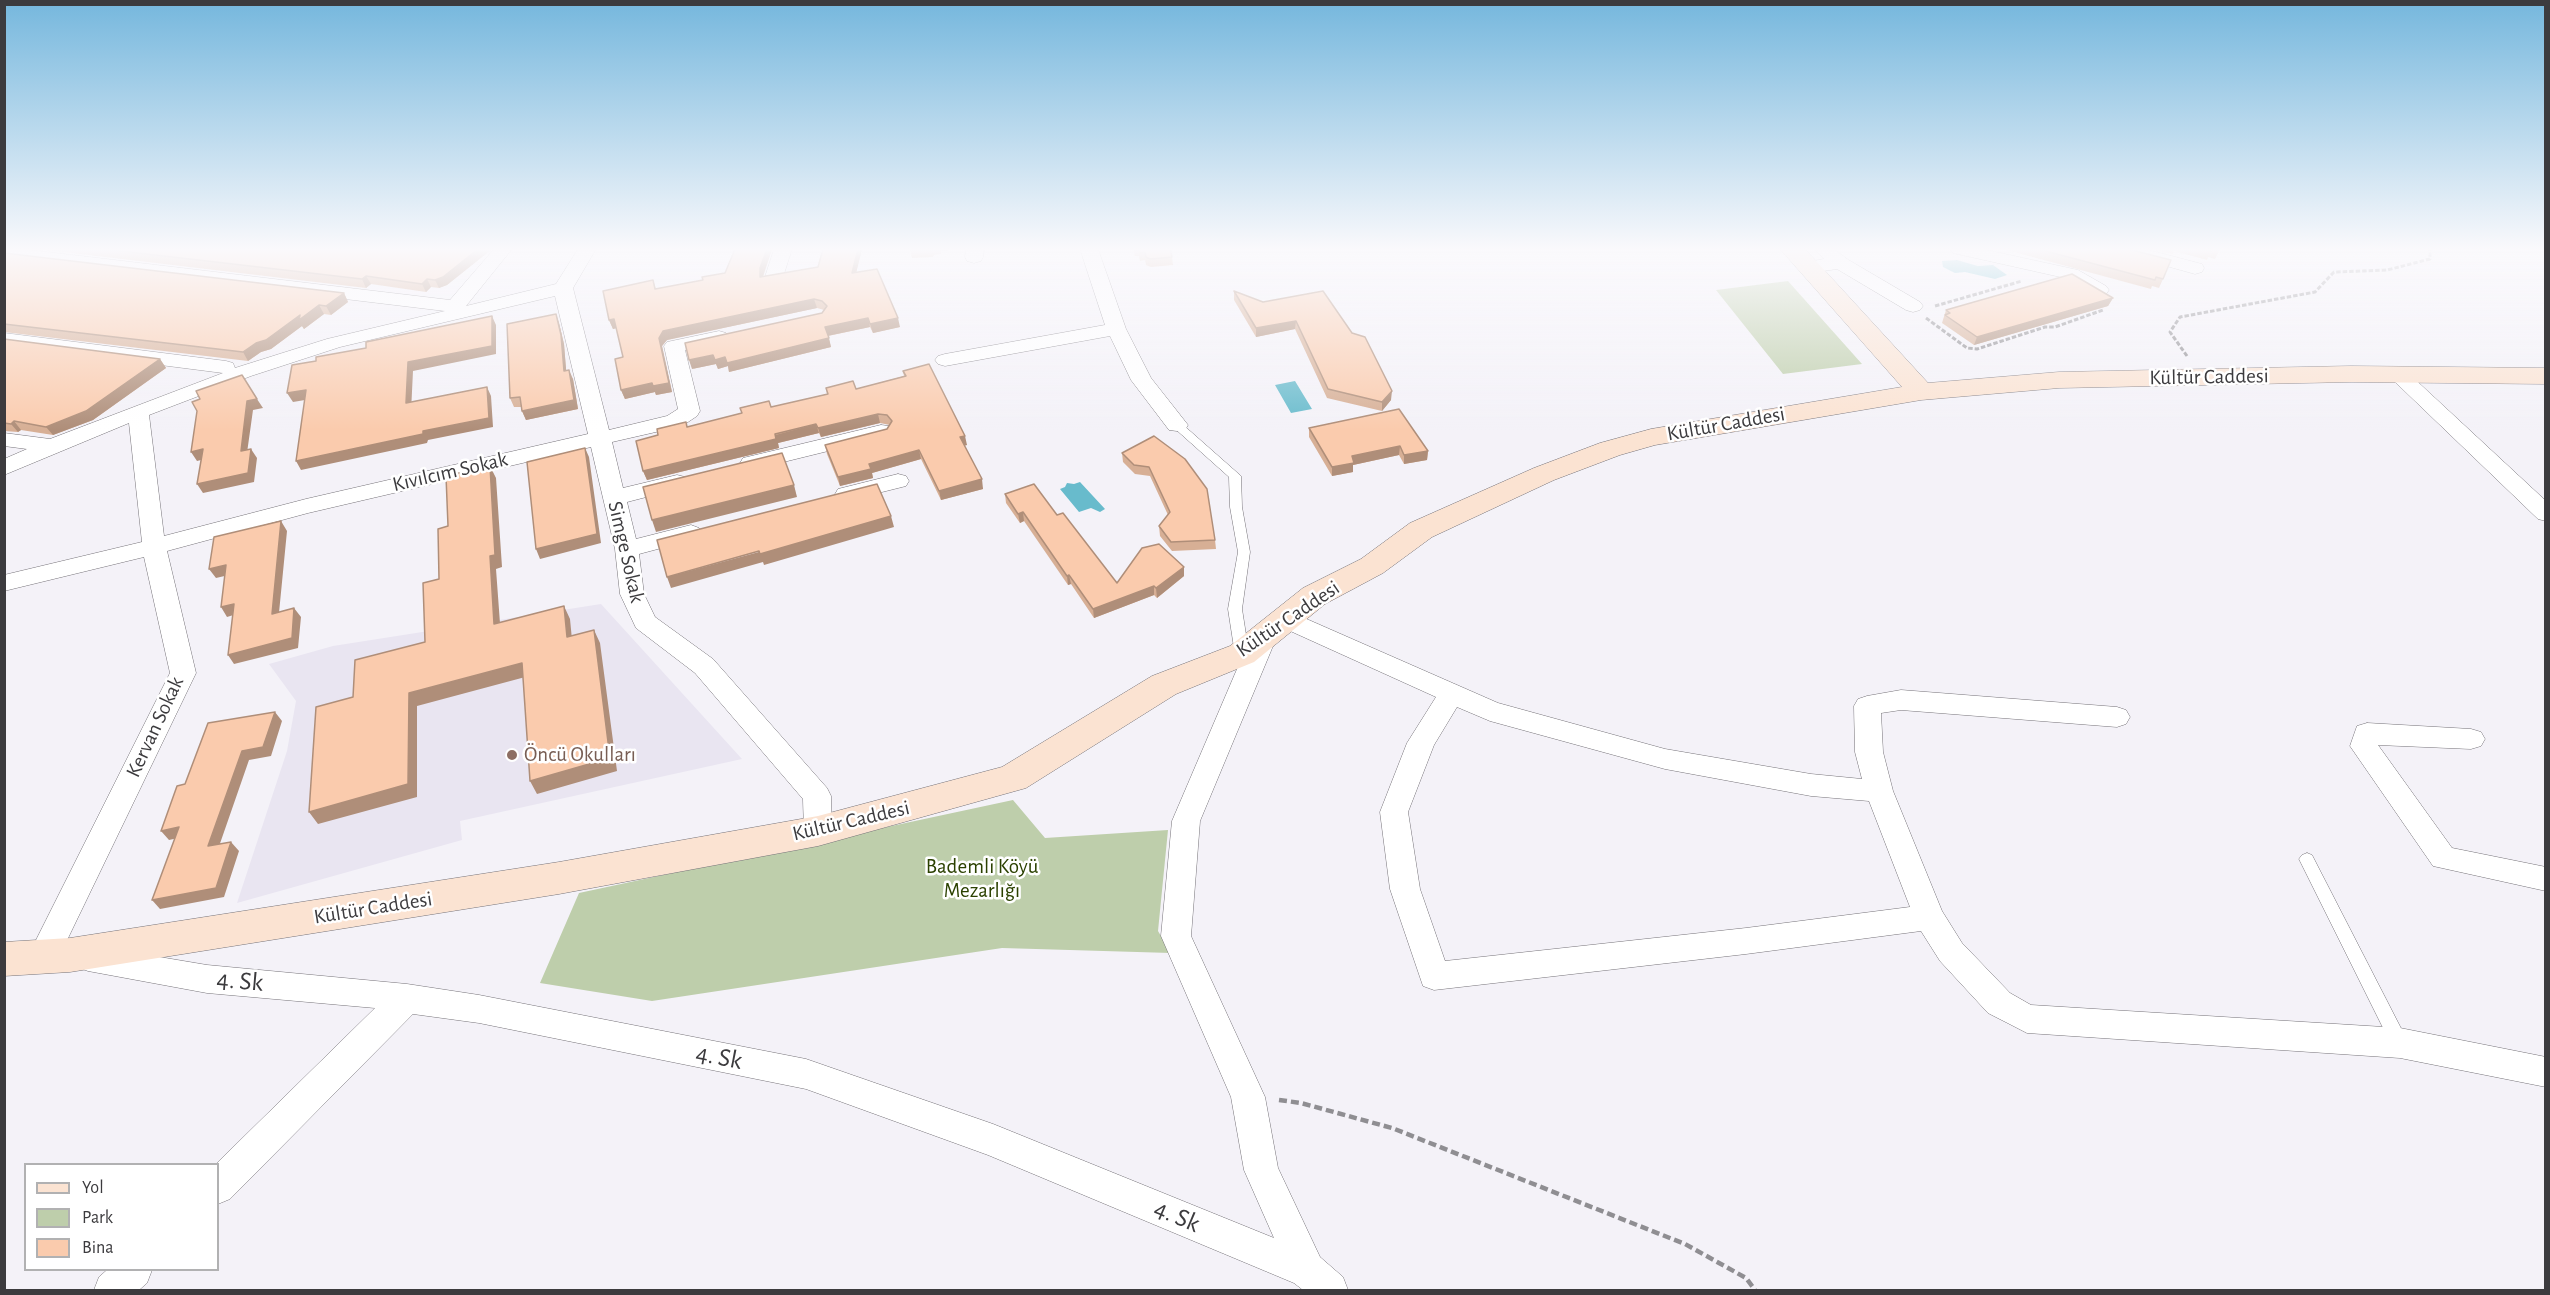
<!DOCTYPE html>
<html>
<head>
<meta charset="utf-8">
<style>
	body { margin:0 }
	#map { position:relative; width:2550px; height:1295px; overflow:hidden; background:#f4f2f8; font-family:"Alegreya Sans",sans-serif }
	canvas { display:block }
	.frame { position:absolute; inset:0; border:6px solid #3c3b3e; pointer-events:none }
	.legend { position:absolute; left:24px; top:1163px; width:195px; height:108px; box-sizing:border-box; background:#fff; border:2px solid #b1b1b2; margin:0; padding:8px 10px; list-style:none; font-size:18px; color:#3c3b3e }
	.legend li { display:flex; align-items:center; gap:12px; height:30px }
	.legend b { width:30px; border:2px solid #b1b1b2 }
</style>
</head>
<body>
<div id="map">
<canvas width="2550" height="1295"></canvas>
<div class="frame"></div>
<ul class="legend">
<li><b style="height:8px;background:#fbe3d2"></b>Yol</li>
<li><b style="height:16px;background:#beceab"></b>Park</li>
<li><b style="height:16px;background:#facbad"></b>Bina</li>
</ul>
</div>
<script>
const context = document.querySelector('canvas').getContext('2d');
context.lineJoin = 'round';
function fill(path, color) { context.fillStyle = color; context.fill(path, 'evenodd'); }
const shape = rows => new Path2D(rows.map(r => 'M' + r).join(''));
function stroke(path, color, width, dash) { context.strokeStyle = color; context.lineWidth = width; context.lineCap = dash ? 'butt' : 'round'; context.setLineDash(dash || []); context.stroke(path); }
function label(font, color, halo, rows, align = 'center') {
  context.font = font + ' "Alegreya Sans",sans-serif'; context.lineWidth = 5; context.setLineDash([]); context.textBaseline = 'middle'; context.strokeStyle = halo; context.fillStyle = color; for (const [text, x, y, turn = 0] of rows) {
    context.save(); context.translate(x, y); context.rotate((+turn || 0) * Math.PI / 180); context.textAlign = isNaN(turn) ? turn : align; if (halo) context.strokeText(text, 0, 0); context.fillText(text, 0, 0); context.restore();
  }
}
fill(shape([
	[601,604,742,759,460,821,462,840,237,903,287,751,296,701,269,664,333,646]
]), '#e9e5f1');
fill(shape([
	[1788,281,1862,364,1783,374,1716,290],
	[1013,800,1045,838,1168,830,1158,931,1171,953,1002,948,652,1001,540,983,579,893]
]), '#beceab');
fill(shape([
	[1957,260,1978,266,1993,265,2007,275,1995,279,1965,272,1955,273,1943,267,1942,261],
	[1295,381,1312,409,1291,413,1275,385],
	[1080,482,1105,509,1100,512,1091,508,1079,512,1060,489,1065,487,1067,483,1074,484]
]), '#68bbcc');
const lane = shape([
	[1177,422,1181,423,1241,476,1242,507,1250,552,1242,609,1249,654,1242,659,1235,654,1228,609,1238,552,1230,507,1229,477,1173,427,1171,425,1177,422],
	[2307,853,2312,855,2405,1036,2408,1042,2405,1048,2399,1050,2393,1048,2299,859,2302,855,2307,853]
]);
const street = shape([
	[4,249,22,249,450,300,494,249,512,249,466,306,556,284,578,249,596,249,573,288,609,430,667,416,678,409,664,346,667,342,719,331,726,333,729,337,726,341,685,350,700,411,697,416,682,426,612,442,623,488,677,475,685,477,688,482,685,487,627,502,636,539,691,525,699,528,703,533,699,538,639,554,644,594,655,617,713,659,827,788,831,796,832,831,828,839,818,842,808,839,804,831,803,799,695,673,636,628,620,594,615,549,591,447,308,513,167,551,196,673,56,963,45,967,34,963,29,954,170,673,144,557,4,591,4,575,142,542,129,423,4,475,4,459,27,449,4,446,4,433,50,439,223,373,4,345,4,333,226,361,233,363,235,368,327,339,445,311,4,258,4,249],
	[555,296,588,434,306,499,164,536,149,415,251,376,340,347,555,296],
	[774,249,792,249,783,277,781,281,774,283,767,281,765,277,774,249],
	[966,249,984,249,983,257,981,261,974,263,967,261,965,257,966,249],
	[1080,249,1098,249,1126,329,1151,378,1188,425,1185,430,1177,431,1169,430,1131,380,1110,336,945,366,938,364,935,360,938,356,945,354,1105,325,1080,249],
	[1814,249,1834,249,1847,259,1920,302,1923,306,1920,310,1913,312,1906,310,1837,269,1809,273,1802,271,1800,267,1802,263,1824,259,1814,249],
	[1950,249,1982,249,2078,270,2106,286,2109,290,2106,294,2099,296,2092,294,2065,278,1953,253,1950,249],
	[2117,249,2145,249,2202,264,2204,268,2202,272,2195,274,2120,253,2117,249],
	[2399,369,2406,371,2546,501,2546,521,2538,519,2392,379,2389,375,2392,371,2399,369],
	[881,425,889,426,892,431,889,436,751,470,743,468,740,463,743,458,881,425],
	[898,474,906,476,909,481,906,486,846,501,838,499,835,494,838,489,898,474],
	[1286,610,1498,703,1665,749,1811,774,1862,779,1855,752,1854,706,1858,699,1867,696,1901,690,2117,707,2126,710,2130,717,2126,724,2117,727,1901,710,1881,713,1883,752,1893,791,1942,911,1962,943,2010,993,2031,1005,2400,1028,2546,1057,2546,1087,2400,1058,2027,1033,1988,1013,1940,961,1921,931,1746,954,1434,990,1423,986,1390,889,1380,812,1407,743,1436,697,1277,625,1274,619,1277,613,1286,610],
	[1457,707,1490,721,1665,769,1811,796,1869,801,1910,907,1746,928,1445,961,1420,889,1408,812,1434,745,1457,707],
	[1265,625,1274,628,1278,634,1200,821,1191,936,1265,1097,1278,1168,1320,1257,1343,1277,1348,1290,1303,1290,1294,1283,988,1155,806,1089,479,1023,413,1014,230,1199,218,1204,216,1164,375,1008,207,993,88,971,77,967,72,958,77,949,88,945,207,965,407,984,479,995,806,1059,993,1124,1274,1238,1244,1170,1231,1097,1161,936,1172,821,1252,634,1256,628,1265,625],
	[2367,723,2471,729,2481,732,2485,739,2481,746,2471,749,2378,745,2452,848,2546,867,2546,891,2433,866,2350,746,2357,726,2367,723],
	[107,1270,152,1270,147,1283,139,1290,94,1290,99,1277,107,1270]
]);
const secondary = shape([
	[1780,249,1805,249,1928,383,2059,372,2351,366,2546,368,2546,384,2351,382,2059,388,1921,400,1655,445,1620,455,1554,480,1432,537,1383,573,1325,604,1254,662,1176,694,1026,788,818,846,559,894,70,972,4,976,4,942,70,938,559,862,818,816,1002,767,1152,676,1230,646,1303,588,1361,559,1410,523,1534,468,1600,443,1651,429,1902,387,1780,249]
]);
stroke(lane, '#767379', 1);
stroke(street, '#767379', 1);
stroke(secondary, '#767379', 1);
stroke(shape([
	[1935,306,2022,281],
	[1926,318,1967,348,1977,349,2045,327,2055,327,2103,310],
	[2187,356,2170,332,2180,317,2315,292,2334,272,2387,270,2430,259,2430,249]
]), '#8f8e92', 3, [4.5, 2]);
stroke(shape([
	[1279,1100,1301,1103,1392,1128,1685,1244,1746,1278,1755,1290]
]), '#8f8e92', 4.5, [8, 4]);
fill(lane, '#fff');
fill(street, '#fff');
fill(secondary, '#fbe3d2');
fill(shape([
	[38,249,492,249,447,285,439,288,431,287,426,292,371,284,366,288],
	[735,249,772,249,763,277,818,267,862,249,856,272,900,327,873,333,870,327,828,336,831,347,729,372,728,366,718,369,716,364,692,369,822,313,824,310,817,308,667,340,662,346,672,392,656,395,655,392,625,399,621,390,623,357,616,328,613,329,609,320,653,280,656,289,703,280,725,273],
	[1133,249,1172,249,1172,250,1171,250,1173,265,1151,267,1146,265,1145,260,1140,261,1139,256,1135,256],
	[2003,249,2128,249,2163,279,2159,288,2152,286,2151,289],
	[2152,249,2220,249,2215,259,2208,257,2207,260,2174,251,2173,254],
	[910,250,910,249,948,249,948,251,941,251,941,254,934,255,933,257,912,258],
	[4,253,344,293,348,302,331,315,324,314,304,329,302,326,271,349,261,352,248,361,4,332],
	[1234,291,1263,302,1323,291,1391,400,1382,411,1327,398,1295,329,1256,337,1234,300],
	[2113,298,2108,306,1974,345,1942,323,1946,310],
	[556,314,559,323,564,344,566,371,573,379,578,409,526,420,522,411,521,407,514,407,510,398],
	[4,339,160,359,166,368,93,420,53,435,21,430,18,432,4,431],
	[903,371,967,445,964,446,983,489,941,500,921,459,872,473,873,478,840,486,827,454,825,445,887,429,890,425,880,423,821,437,819,433,778,443,779,448,647,480,643,471,658,435,687,427,827,394,826,388,856,389,904,376],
	[1309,428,1428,451,1427,460,1404,464,1399,455,1353,465,1353,472,1332,476,1309,437],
	[1154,436,1215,540,1216,549,1172,551,1160,536,1159,526,1168,515,1150,476,1135,474,1123,462,1122,453],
	[1005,494,1057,515,1117,583,1184,567,1184,576,1157,598,1154,595,1094,618,1071,584,1068,585,1024,521,1020,523,1006,503]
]), '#d7af95');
fill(shape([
	[478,249,492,249,447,285,439,288,435,280],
	[767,249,772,249,763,276,760,277,760,268],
	[858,249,862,249,854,282,852,273],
	[366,276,371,284,366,288,362,279],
	[427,279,431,287,426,292,422,284],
	[344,293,348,302,331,315,326,306],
	[2113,298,2108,306,1974,345,1977,337],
	[814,299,817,308,667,340,662,346,672,392,656,395,655,392,625,399,621,390,652,383,659,338,663,331],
	[319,305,324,314,304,329,302,326,271,349,261,352,248,361,243,352,256,343,300,315],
	[556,314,559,323,564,344,567,380,564,371],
	[492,316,496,325,496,354,413,371,411,412,406,403,408,362],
	[868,318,870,327,827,336,825,327],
	[898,318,900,327,873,333,870,324],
	[614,319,617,328,613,329,609,320],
	[1296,321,1295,329,1256,337,1256,328],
	[829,338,831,347,729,372,728,366,718,369,716,364,692,369,689,360,713,355],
	[160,359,166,368,93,420,53,435,46,427],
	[569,370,573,379,578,409,526,420,522,411],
	[487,387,491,396,493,427,428,440,427,443,301,470,296,461,423,431],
	[306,390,311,399,293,402,287,393],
	[1392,391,1391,400,1382,411,1382,402],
	[257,399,263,408,253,410,246,460,241,451,247,401],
	[878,414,880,423,821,437,818,428],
	[14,421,21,430,18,432,11,424],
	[816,424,819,433,778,443,779,448,647,480,643,471],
	[965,436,967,445,961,446,960,437],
	[1400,446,1399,455,1353,465,1353,472,1332,476,1332,467,1352,456],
	[585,448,589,457,601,543,540,559,536,549],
	[203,449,209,458,197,461,191,452],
	[251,449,257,458,254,482,203,493,197,484],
	[919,450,921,459,872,473,873,478,840,486,838,477,869,464],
	[1428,451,1427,460,1404,464,1404,455],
	[490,466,496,478,502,567,496,569,501,637,494,624,490,556],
	[982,479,983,489,941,500,939,491],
	[794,485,797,497,656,532,652,520],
	[1023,512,1024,521,1020,523,1018,514],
	[891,516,894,527,764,565,763,562,671,588,667,577],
	[281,521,287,531,278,623,272,614],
	[226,565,233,574,216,578,209,569],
	[1184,567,1184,576,1157,598,1156,588],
	[1069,575,1071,584,1068,585,1067,576],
	[1154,586,1154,595,1094,618,1093,609],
	[234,604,240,613,227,617,221,607],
	[564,606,570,619,573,650,567,637],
	[294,608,301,617,298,648,234,664,228,655],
	[594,630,600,643,617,771,537,794,530,781],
	[522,663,529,676,417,706,417,797,318,824,309,812,409,693],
	[275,712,282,721,271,756,249,760,216,855,208,846,242,751],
	[179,827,187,836,169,840,161,831],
	[231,842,239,851,224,897,160,909,152,900]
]), '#af8e79');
const building = shape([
	[104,249,478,249,443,277,435,280,427,279,422,284,366,276,362,279,104,249],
	[735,249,767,249,760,268,760,277,818,267,823,249,858,249,852,273,877,269,898,318,870,324,868,318,825,327,829,338,727,363,725,357,715,360,713,355,689,360,685,343,822,313,827,306,822,301,814,299,663,331,659,338,669,383,653,386,652,383,621,390,615,359,623,357,614,319,609,320,603,291,653,280,655,289,703,280,702,277,725,273,735,249],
	[1139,249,1170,249,1172,257,1150,259,1146,257,1145,252,1140,253,1139,249],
	[2038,249,2128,249,2171,260,2163,279,2156,277,2155,280,2038,249],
	[2202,249,2220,249,2219,250,2212,249,2211,251,2202,249],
	[4,253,344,293,326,306,319,305,299,320,300,315,266,340,256,343,243,352,4,324,4,253],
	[2072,274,2113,298,1977,337,1945,315,1950,313,1946,310,2072,274],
	[1234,291,1263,302,1323,291,1352,333,1365,337,1392,391,1382,402,1328,389,1296,321,1256,328,1234,291],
	[556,314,561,335,564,371,569,370,574,400,522,411,520,397,510,398,507,324,556,314],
	[492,316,492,346,408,362,406,403,487,387,489,418,423,431,423,434,296,461,306,390,287,393,292,365,316,361,316,357,366,348,366,342,492,316],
	[4,339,160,359,86,411,46,427,14,421,11,424,4,423,4,339],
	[929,364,965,436,960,437,982,479,939,491,919,450,869,464,871,469,838,477,825,445,887,429,892,421,887,415,878,414,818,428,816,424,775,434,776,439,643,471,636,441,658,435,657,429,686,422,687,427,742,413,740,408,769,401,771,407,828,394,826,388,853,381,856,389,906,376,903,371,929,364],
	[242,375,257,399,247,401,241,451,251,449,248,473,197,484,203,449,191,452,197,411,192,402,200,399,196,391,242,375],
	[1399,409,1428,451,1404,455,1400,446,1352,456,1354,463,1332,467,1309,428,1399,409],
	[1154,436,1185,459,1207,489,1215,540,1171,542,1159,526,1170,512,1149,467,1134,465,1122,453,1154,436],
	[585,448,597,534,536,549,527,462,585,448],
	[782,453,794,485,652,520,643,487,782,453],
	[490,466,495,555,490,556,494,624,564,606,567,637,594,630,610,758,530,781,522,663,409,693,408,784,309,812,316,707,353,697,355,660,425,642,423,583,439,579,438,529,448,526,446,476,490,466],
	[877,484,891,516,760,554,759,551,667,577,657,540,877,484],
	[1034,484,1057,515,1063,513,1117,583,1142,548,1159,544,1184,567,1156,588,1154,586,1093,609,1069,575,1067,576,1023,512,1018,514,1005,494,1034,484],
	[281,521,272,614,294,608,292,638,228,655,234,604,221,607,226,565,209,569,214,537,281,521],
	[275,712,263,747,242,751,208,846,231,842,216,888,152,900,179,827,161,831,177,786,185,784,208,723,275,712]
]);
fill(building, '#facbad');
stroke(building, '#af8e79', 1.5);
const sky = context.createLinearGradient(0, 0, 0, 430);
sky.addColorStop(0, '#75b7dd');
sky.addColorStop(0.58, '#faf9fc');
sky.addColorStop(1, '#faf9fc00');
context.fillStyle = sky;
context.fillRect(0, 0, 2550, 430);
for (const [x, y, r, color] of [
	[512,755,6,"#8d6e63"]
]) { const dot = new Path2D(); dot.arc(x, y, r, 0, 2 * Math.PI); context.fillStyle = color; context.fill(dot); stroke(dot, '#fff', 2); }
label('21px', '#3c3b3e', '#fff', [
	["Kültür Caddesi",2209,377,-1],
	["Kültür Caddesi",1726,424,-10],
	["Kıvılcım Sokak",450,472,-13],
	["Simge Sokak",626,552,77],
	["Kültür Caddesi",1288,619,-34],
	["Kervan Sokak",155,727,-65],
	["Kültür Caddesi",851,821,-13],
	["Kültür Caddesi",373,908,-9]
]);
label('21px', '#785e54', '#fff', [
	["Öncü Okulları",524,755]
], 'left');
label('21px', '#2b4100', '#fff', [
	["Bademli Köyü",982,867],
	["Mezarlığı",982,891]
]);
label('26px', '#3c3b3e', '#fff', [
	["4. Sk",240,981,5],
	["4. Sk",719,1057,11],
	["4. Sk",1177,1216,23]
]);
</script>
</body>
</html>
